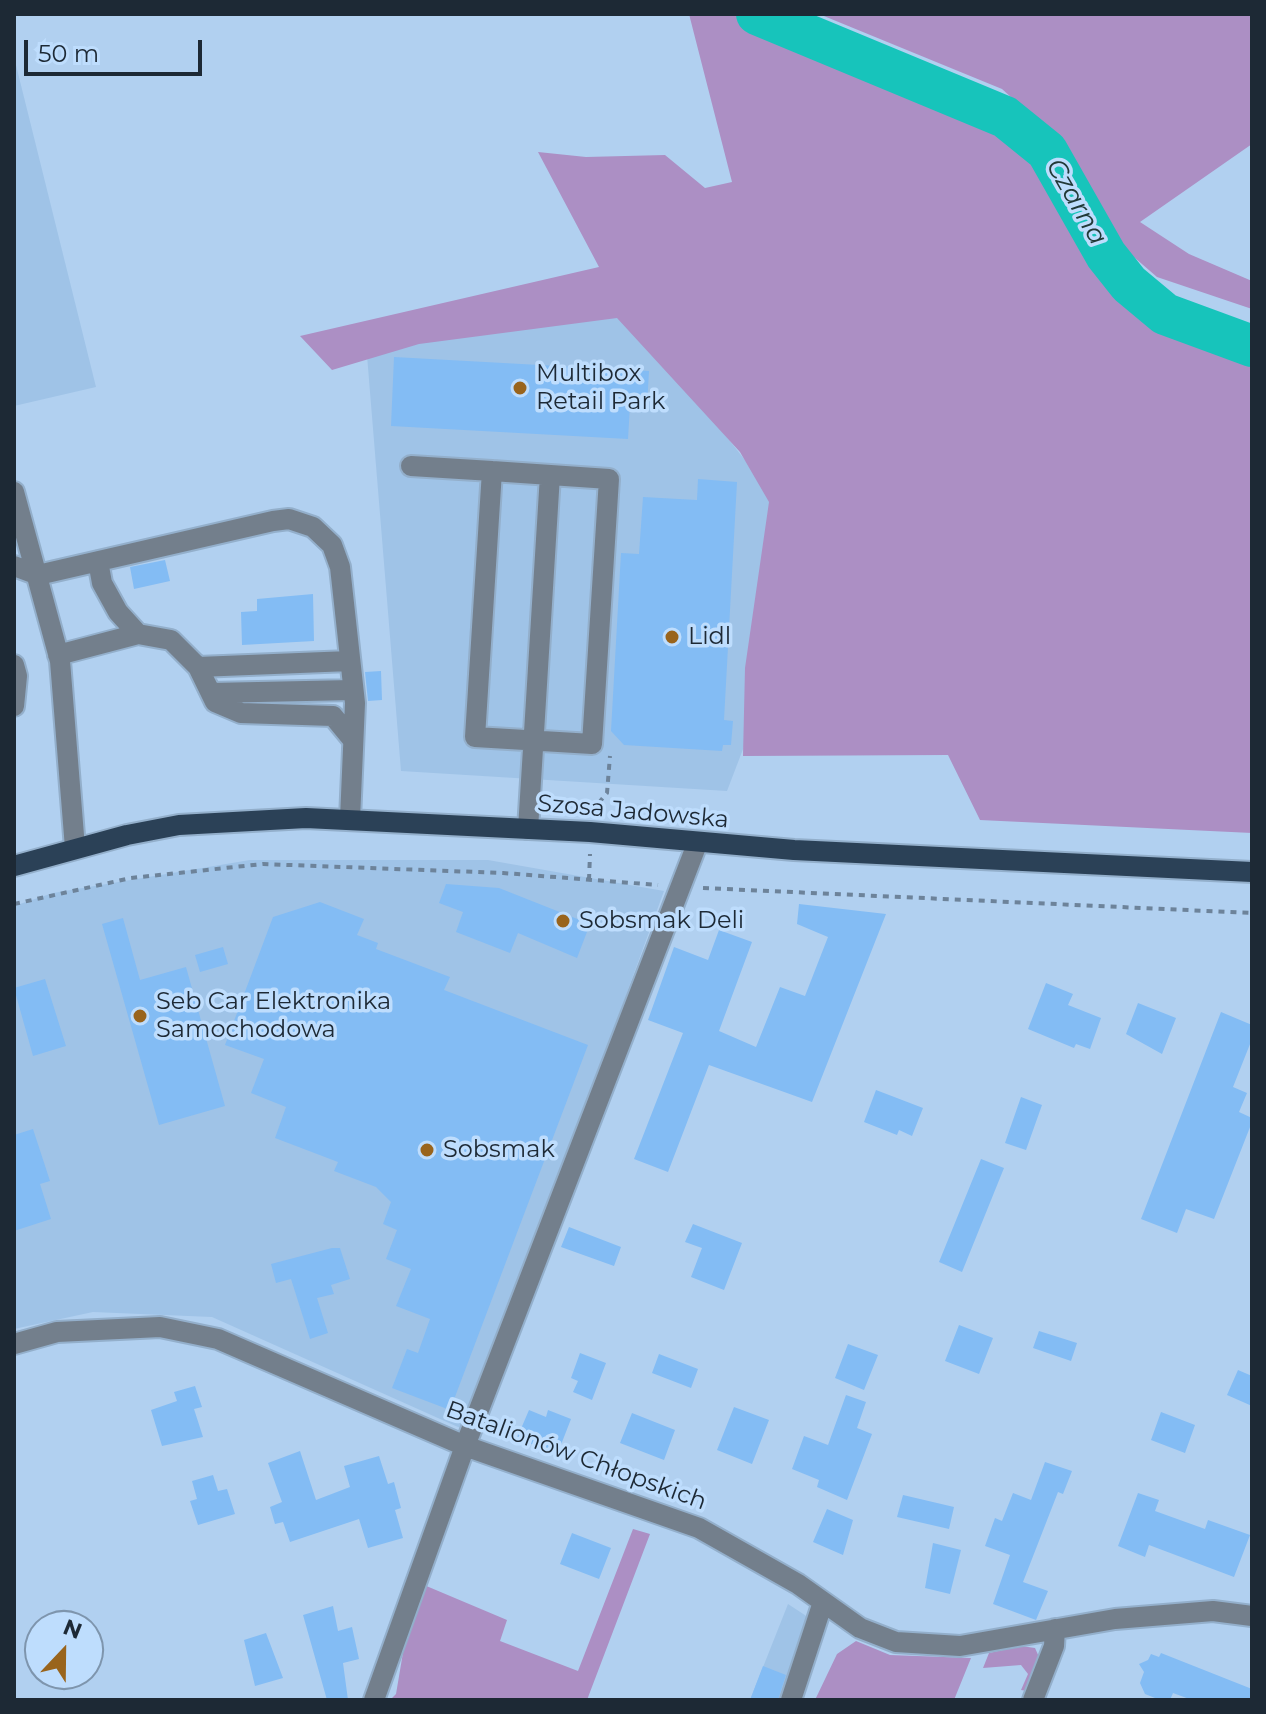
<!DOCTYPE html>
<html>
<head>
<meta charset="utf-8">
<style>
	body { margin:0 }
	#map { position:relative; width:1266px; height:1714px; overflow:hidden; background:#b1d0f0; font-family:Montserrat,sans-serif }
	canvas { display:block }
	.frame { position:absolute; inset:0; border:16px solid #1d2935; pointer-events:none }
	.north { position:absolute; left:24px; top:1610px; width:80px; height:80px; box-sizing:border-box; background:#beddfd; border:2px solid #7e95ad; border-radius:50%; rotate:22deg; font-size:22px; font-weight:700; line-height:32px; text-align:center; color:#1d2935 }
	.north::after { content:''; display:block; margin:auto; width:28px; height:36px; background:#99641c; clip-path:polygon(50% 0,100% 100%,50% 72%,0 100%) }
	.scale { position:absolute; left:24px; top:40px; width:178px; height:36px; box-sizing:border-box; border:4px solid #1d2935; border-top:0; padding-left:10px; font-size:24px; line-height:28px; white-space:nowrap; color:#1d2935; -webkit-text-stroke:6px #beddfd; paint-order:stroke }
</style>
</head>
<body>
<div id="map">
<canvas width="1266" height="1714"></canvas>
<div class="frame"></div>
<div class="north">N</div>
<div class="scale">50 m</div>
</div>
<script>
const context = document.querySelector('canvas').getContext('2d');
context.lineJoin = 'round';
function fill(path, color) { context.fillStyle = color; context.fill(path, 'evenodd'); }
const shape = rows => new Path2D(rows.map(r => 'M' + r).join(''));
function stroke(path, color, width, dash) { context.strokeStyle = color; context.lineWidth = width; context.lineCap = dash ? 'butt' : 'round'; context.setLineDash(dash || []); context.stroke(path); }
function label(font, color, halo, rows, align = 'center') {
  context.font = font + ' Montserrat,sans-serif'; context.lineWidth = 7; context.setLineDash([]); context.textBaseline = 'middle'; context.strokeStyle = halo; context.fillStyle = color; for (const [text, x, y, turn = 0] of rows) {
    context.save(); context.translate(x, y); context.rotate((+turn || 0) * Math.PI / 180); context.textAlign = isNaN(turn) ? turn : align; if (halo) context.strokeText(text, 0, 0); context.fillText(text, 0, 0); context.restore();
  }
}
fill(shape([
	[14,57,96,387,14,406],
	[608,286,818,553,727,791,401,771,366,343],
	[250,860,488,860,664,891,467,1431,212,1317,93,1312,14,1329,14,906,53,893],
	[788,1604,826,1629,799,1700,750,1700]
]), '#9fc3e7');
fill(shape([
	[689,14,736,14,748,25,998,129,1031,156,1086,254,1117,290,1156,322,1203,344,1252,359,1252,833,980,820,948,755,743,756,745,668,769,502,740,452,617,318,419,344,332,370,300,336,599,267,538,152,586,157,665,155,705,188,732,182],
	[819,14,1252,14,1252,144,1140,222,1189,254,1252,281,1252,309,1157,277,1113,239,1042,125,1002,89],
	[633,1529,650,1534,587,1700,390,1700,396,1694,407,1629,424,1585,507,1620,500,1641,578,1671],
	[856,1641,890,1655,971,1658,954,1700,815,1700,837,1654],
	[1021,1646,1035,1648,1039,1657,1027,1691,1021,1690,1028,1674,1021,1665,983,1668,989,1653]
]), '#ac8fc4');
stroke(shape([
	[757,14,1005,117,1047,151,1106,255,1129,284,1165,314,1252,346]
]), '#17c4bb', 42);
fill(shape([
	[394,357,649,371,647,406,630,405,628,439,391,426],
	[698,479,737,482,724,720,733,721,731,745,723,745,722,751,624,745,611,731,621,553,639,554,643,497,697,500],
	[165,560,170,581,134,589,130,567],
	[313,594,314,641,242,645,241,612,257,611,257,599],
	[381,671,382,700,368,701,365,672],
	[446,884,499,888,590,924,577,958,518,933,510,953,456,932,463,912,439,903],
	[320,902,364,919,357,935,378,943,376,949,450,977,444,990,588,1045,450,1410,392,1388,407,1349,418,1353,430,1319,396,1306,411,1269,386,1259,397,1230,383,1224,391,1202,376,1187,334,1171,338,1162,275,1138,286,1107,251,1093,264,1059,225,1045,273,917],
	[799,904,886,914,812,1102,709,1065,668,1172,634,1159,683,1033,648,1020,674,947,708,960,719,930,752,942,719,1031,756,1047,780,987,805,996,828,937,797,924],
	[123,918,140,980,186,967,225,1106,159,1125,102,924],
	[223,947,228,964,200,972,195,955],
	[45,979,66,1046,33,1056,14,988],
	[1046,983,1073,994,1068,1005,1101,1018,1090,1049,1076,1044,1074,1048,1028,1029],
	[1138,1003,1176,1018,1162,1054,1126,1034],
	[1221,1012,1252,1025,1252,1039,1233,1087,1247,1093,1239,1112,1252,1118,1252,1122,1214,1219,1186,1209,1177,1233,1141,1219],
	[876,1090,923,1108,912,1136,899,1130,897,1135,864,1122],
	[1021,1097,1042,1105,1026,1150,1005,1143],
	[33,1129,50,1181,40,1184,51,1219,14,1231,14,1135],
	[981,1159,1004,1168,962,1272,939,1262],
	[693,1224,742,1243,724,1290,691,1277,702,1248,685,1242],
	[569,1227,621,1247,614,1266,561,1247],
	[332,1248,340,1248,350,1279,331,1285,334,1294,317,1298,328,1333,310,1339,291,1279,276,1283,271,1264],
	[959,1325,993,1338,979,1374,945,1361],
	[1039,1331,1077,1343,1071,1361,1033,1348],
	[848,1344,878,1355,864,1390,835,1378],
	[580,1353,606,1363,592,1400,573,1392,578,1381,571,1378],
	[659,1354,698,1369,691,1388,652,1373],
	[1238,1370,1252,1376,1252,1406,1227,1395],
	[195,1386,202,1407,194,1409,203,1437,162,1446,151,1410,177,1401,174,1392],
	[846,1395,866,1402,857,1428,872,1434,847,1500,817,1487,819,1480,792,1469,804,1436,828,1445],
	[734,1407,769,1420,752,1464,717,1450],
	[529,1410,546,1417,548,1410,571,1419,557,1455,517,1438],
	[1161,1412,1195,1425,1185,1453,1151,1440],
	[632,1413,675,1430,664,1460,620,1443],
	[300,1451,316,1500,350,1487,344,1466,379,1456,388,1484,394,1482,401,1508,395,1510,403,1538,368,1548,359,1519,290,1542,283,1522,275,1524,270,1507,282,1502,268,1463],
	[1045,1462,1072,1471,1063,1494,1058,1492,1023,1582,1048,1591,1036,1620,993,1604,1010,1555,985,1546,995,1518,1002,1521,1013,1493,1031,1500],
	[213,1475,218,1491,227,1489,235,1514,198,1525,190,1501,197,1499,192,1481],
	[1138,1493,1159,1500,1155,1511,1205,1529,1208,1520,1250,1535,1234,1577,1149,1545,1145,1557,1118,1546],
	[903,1495,954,1507,949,1529,897,1517],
	[827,1509,853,1520,843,1555,813,1542],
	[572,1533,611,1548,599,1579,560,1564],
	[933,1543,961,1550,950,1594,925,1588],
	[333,1606,338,1631,352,1627,359,1659,343,1663,348,1700,327,1700,303,1615],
	[266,1633,283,1678,255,1686,244,1640],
	[1161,1653,1252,1689,1252,1700,1192,1700,1173,1693,1170,1700,1160,1700,1145,1694,1140,1683,1144,1672,1139,1664,1148,1660,1151,1654,1159,1657],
	[763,1666,786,1675,778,1700,750,1700]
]), '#83bcf4');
const minor = shape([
	[411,466,492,471,609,479,592,744,475,737,492,471],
	[14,492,60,661,75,848],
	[98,561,102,583,118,612,138,634],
	[14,566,38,575,273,521,289,519,313,527,332,545,340,567,355,703,350,819],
	[58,655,138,634,171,640,198,667,215,702,241,713,333,716,352,739],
	[14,665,17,676,14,706],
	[198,667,350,661],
	[211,693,353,690],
	[528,829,550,475],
	[14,1344,57,1332,160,1327,218,1339,465,1446,699,1528,798,1584,860,1628,896,1642,960,1646,1115,1619,1213,1611,1252,1616],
	[374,1700,465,1446,697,844],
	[791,1700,823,1602],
	[1033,1700,1054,1646,1055,1629]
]);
const major = shape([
	[14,866,127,835,179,825,306,818,590,832,794,850,1252,872]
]);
stroke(minor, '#93afcb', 24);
stroke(major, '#93afcb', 24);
stroke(shape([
	[591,812,607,793,610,756],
	[589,880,590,854],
	[703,888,1252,913],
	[14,904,131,878,263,864,503,873,658,885]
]), '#6d839a', 4, [6, 6]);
stroke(minor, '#737f8c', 20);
stroke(major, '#2b4157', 20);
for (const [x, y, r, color] of [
	[520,388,8,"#99641c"],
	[672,637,8,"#99641c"],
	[563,921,8,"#99641c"],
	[140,1016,8,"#99641c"],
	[427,1150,8,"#99641c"]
]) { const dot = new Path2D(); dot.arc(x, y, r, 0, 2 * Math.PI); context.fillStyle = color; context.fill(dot); stroke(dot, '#beddfd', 3); }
label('24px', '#1d2935', '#beddfd', [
	["Multibox",536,374],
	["Retail Park",536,402],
	["Lidl",688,637],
	["Sobsmak Deli",579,921],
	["Seb Car Elektronika",156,1002],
	["Samochodowa",156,1030],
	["Sobsmak",443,1150]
], 'left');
label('24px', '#1d2935', '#beddfd', [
	["Szosa Jadowska",633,812,5],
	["Batalionów Chłopskich",576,1456,20]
]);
label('italic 26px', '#213937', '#beddfd', [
	["Czarna",1076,202,60]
]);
</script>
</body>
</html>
